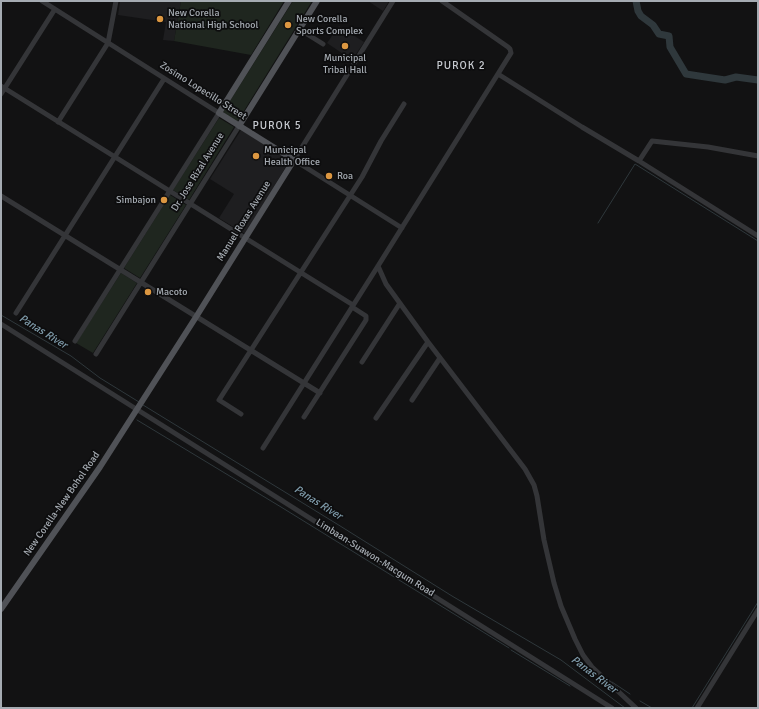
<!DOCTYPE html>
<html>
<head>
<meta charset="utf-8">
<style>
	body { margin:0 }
	#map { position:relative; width:759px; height:709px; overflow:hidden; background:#121213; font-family:Signika,sans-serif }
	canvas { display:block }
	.frame { position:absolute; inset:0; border:2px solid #a5abb2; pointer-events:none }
</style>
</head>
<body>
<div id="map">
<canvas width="759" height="709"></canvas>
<div class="frame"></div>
</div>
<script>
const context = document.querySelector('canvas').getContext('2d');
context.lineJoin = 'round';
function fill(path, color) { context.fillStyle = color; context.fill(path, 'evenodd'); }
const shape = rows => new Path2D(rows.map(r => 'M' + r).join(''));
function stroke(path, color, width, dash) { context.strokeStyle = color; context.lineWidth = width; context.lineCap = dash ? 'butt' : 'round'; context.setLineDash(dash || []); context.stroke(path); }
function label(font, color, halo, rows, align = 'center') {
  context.font = font + ' Signika,sans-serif'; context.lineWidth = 3.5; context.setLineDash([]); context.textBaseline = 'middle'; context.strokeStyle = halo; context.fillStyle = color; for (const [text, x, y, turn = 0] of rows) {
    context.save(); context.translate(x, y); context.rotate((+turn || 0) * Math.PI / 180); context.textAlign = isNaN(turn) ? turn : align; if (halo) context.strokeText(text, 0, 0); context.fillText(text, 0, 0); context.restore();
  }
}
fill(shape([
	[120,1,181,1,174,41,163,40,166,22,118,15],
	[368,1,389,1,383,11],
	[339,26,364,42,352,60,327,43],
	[241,130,290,160,245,234,219,218,234,194,210,179]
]), '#1e1e20');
fill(shape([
	[181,1,284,1,251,55,174,41],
	[293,1,312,1,237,122,223,112],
	[219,118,234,127,189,200,173,190],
	[170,195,186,205,140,278,124,268],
	[121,273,137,283,93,353,76,343]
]), '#1f261f');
stroke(shape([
	[598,223,635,164,758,241],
	[1,315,71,356,100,378,139,402],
	[143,405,337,524,452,596,561,660,625,708],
	[137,420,281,507,509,648],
	[511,650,570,686],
	[612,682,630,694],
	[640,701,652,708],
	[692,708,758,602]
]), '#2f383c', 1);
stroke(shape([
	[636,1,638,11,641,16,653,25,659,34,669,36,670,47,686,74,725,80,736,77,758,80]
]), '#2f383c', 7);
stroke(shape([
	[42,1,219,113,75,341],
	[393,1,294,160,402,228],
	[299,29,323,44],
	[498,74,582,127,639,161,758,236],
	[1,86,353,305],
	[1,94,55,9],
	[58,122,108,43,116,1],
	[639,161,652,141,708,147,758,156],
	[1,196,320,393],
	[378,266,386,284,428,342,525,469,534,485,537,496,544,540,554,583,561,606,575,639,583,655,592,667,636,708],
	[16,313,164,79],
	[1,324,612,708],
	[96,354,239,126],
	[362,362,400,303],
	[412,400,440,358],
	[241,414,219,400,362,177,381,141,404,104],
	[304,417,366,320,366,316,352,307],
	[376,418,428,342],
	[263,448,378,266,511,53,510,49,508,47,442,1],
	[697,708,758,610]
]), '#343538', 5);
stroke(shape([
	[239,126,317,1],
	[1,609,100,467,196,317,294,160,219,113,289,1]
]), '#505257', 6);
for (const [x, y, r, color] of [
	[160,19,4,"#dc9741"],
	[288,25,4,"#dc9741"],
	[345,46,4,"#dc9741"],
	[256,156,4,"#dc9741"],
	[329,176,4,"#dc9741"],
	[164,200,4,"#dc9741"],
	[148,292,4,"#dc9741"]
]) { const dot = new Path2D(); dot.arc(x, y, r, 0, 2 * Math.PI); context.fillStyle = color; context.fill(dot); stroke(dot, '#0d0d0e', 1.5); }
label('10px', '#a5abb2', '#0d0d0e', [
	["New Corella",168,13],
	["National High School",168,25],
	["New Corella",296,19],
	["Sports Complex",296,31],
	["Municipal",345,58,"center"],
	["Tribal Hall",345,70,"center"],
	["Municipal",264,150],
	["Health Office",264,162],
	["Roa",337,176],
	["Simbajon",156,200,"right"],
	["Macoto",156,292]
], 'left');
label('10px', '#a5abb2', '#0d0d0e', [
	["Zosimo Lopecillo Street",203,91,32],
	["Dr. Jose Rizal Avenue",198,172,-58],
	["Manuel Roxas Avenue",244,221,-58],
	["New Corella-New Bohol Road",62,504,-55],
	["Limbaan-Suawon-Macgum Road",375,558,32]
]);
context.letterSpacing = '1px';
label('11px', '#c6c9cf', '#0d0d0e', [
	["PUROK 2",461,66],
	["PUROK 5",277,126]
]);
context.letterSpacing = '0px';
label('italic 11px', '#7f9baa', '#0d0d0e', [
	["Panas River",43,332,32],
	["Panas River",318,503,32],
	["Panas River",594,675,37]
]);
</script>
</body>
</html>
